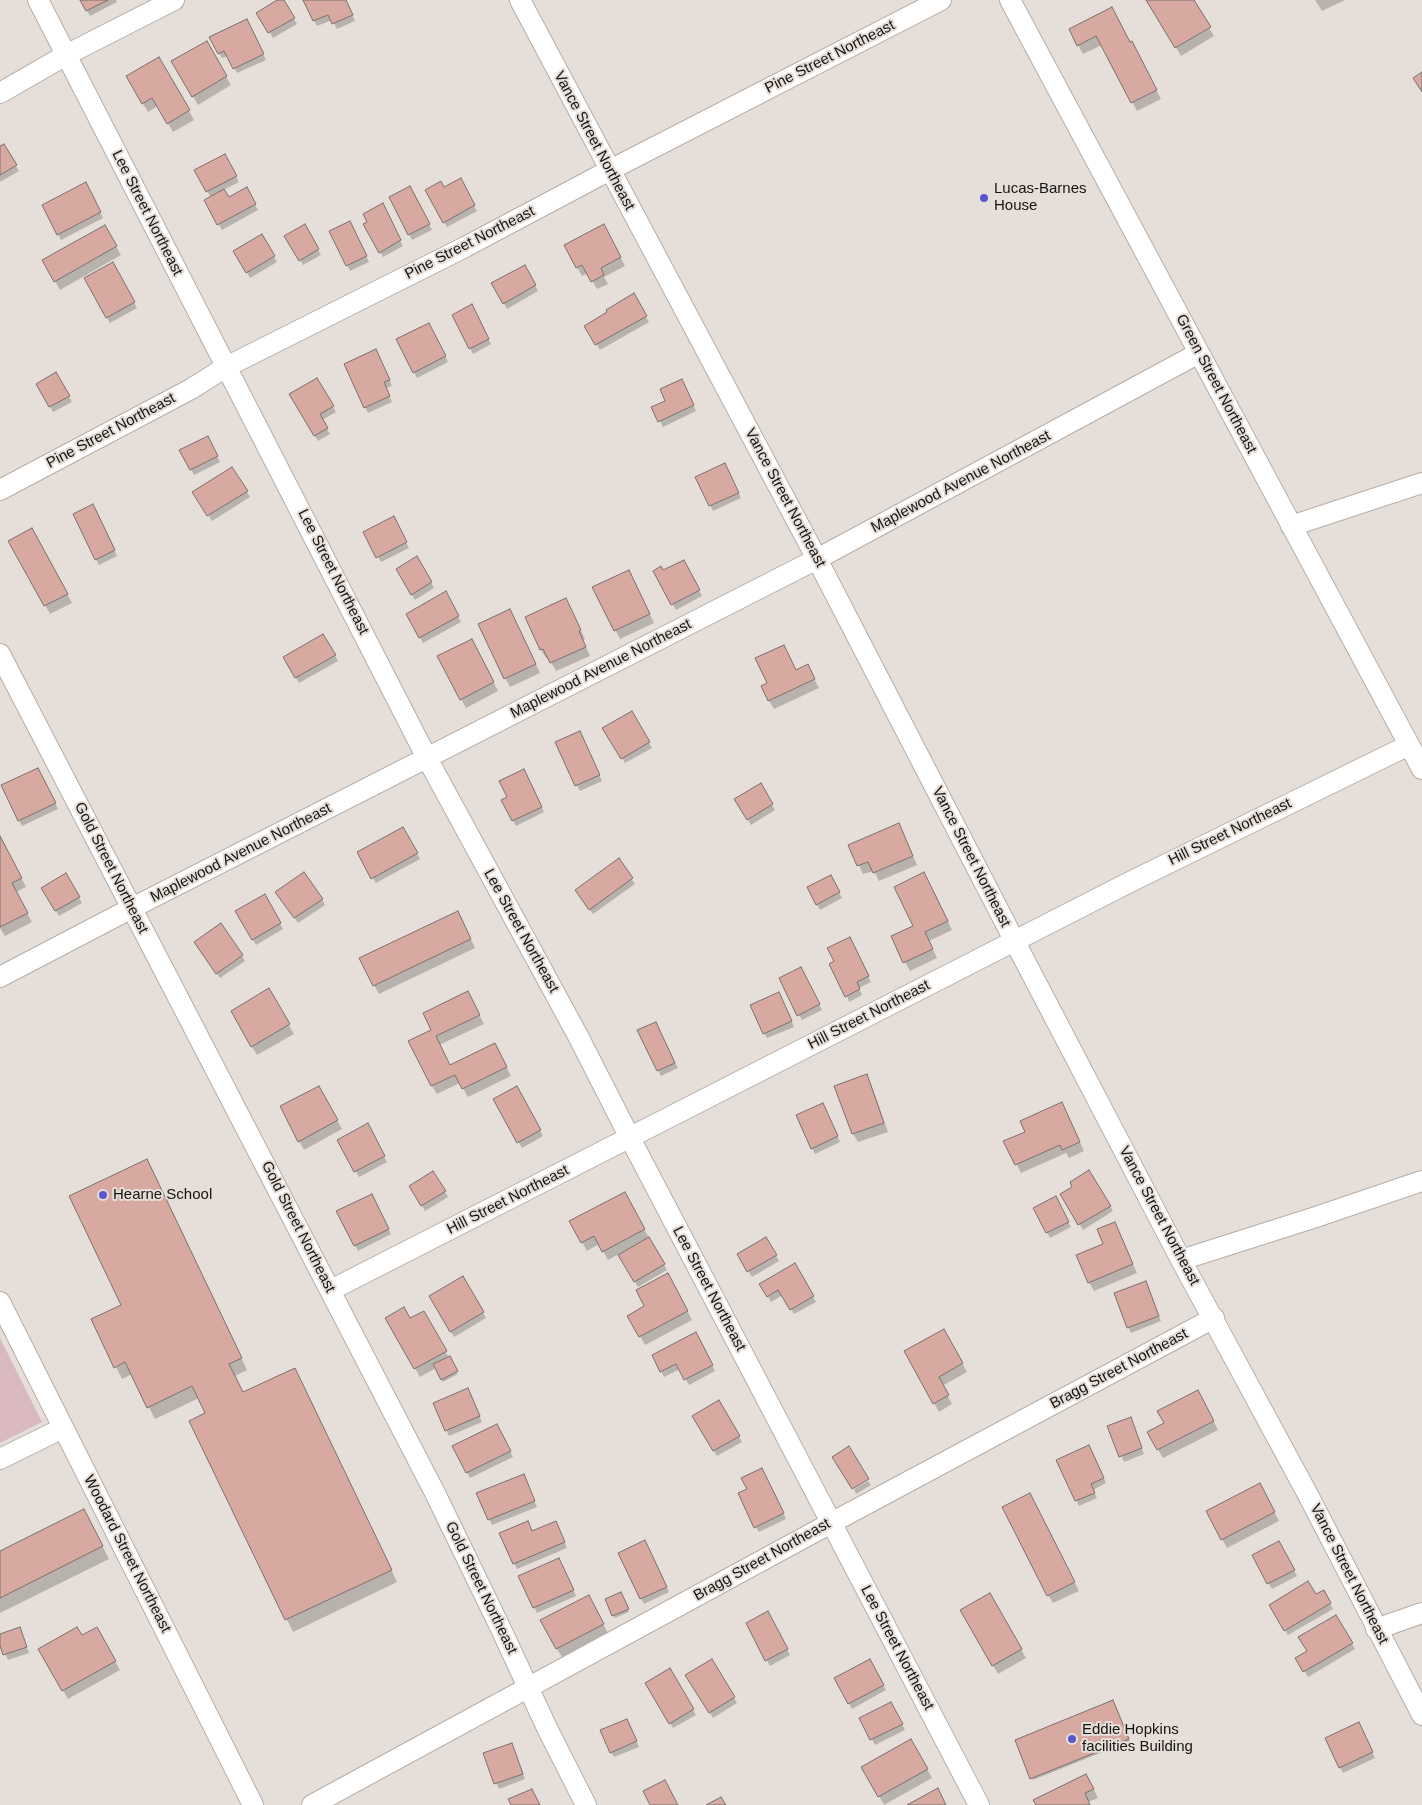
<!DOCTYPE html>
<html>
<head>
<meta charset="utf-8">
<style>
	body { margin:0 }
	canvas { display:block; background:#e6ded8 }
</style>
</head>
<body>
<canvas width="1422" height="1805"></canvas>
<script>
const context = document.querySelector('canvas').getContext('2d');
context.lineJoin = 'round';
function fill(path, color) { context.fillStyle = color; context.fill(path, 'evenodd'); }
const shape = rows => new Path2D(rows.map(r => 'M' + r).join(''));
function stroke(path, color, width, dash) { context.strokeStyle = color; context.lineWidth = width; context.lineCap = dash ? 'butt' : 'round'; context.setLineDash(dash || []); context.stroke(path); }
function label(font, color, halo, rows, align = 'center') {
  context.font = font + ' Arial,sans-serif'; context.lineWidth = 4; context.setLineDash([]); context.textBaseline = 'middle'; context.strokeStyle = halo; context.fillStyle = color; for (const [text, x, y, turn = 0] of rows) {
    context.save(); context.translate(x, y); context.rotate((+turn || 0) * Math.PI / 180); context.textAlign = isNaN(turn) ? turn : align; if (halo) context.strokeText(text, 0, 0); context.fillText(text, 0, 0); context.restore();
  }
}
fill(shape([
	[0,1338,42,1422,0,1443]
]), '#dab9c1');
fill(shape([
	[81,0,116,0,117,2,90,16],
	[280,0,282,0,297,24,273,38,258,13],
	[304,0,346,0,355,21,337,29,332,20,317,26],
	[1148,0,1193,0,1214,36,1181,56],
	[1315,0,1345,0,1322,11],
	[249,26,266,60,237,73,228,56,222,58,219,53],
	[1070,30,1130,43,1136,51,1161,99,1137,111,1102,45,1083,54],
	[206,42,231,85,198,105,173,61],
	[159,58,194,120,173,132,158,106,148,112,127,77],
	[3,146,19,171,0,182,0,148],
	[225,156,239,182,223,190,228,199,246,189,258,210,222,230,205,201,211,198,196,171],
	[460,180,477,211,447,227,427,191,444,188],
	[89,189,103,218,61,240,58,234],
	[413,193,432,230,412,240,409,234],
	[390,222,403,246,383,257,365,225],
	[104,226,121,255,60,290,44,261],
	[304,226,321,255,303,265,286,236],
	[353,228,369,262,350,271,330,231],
	[261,235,277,262,250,278,235,251],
	[609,235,625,266,604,277,608,284,597,289,588,273,582,276,565,246],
	[112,264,137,308,110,323,85,279],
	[524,266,538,291,507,309,493,283],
	[633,295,649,322,600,350,586,326,609,313],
	[474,311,491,344,473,354,470,348],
	[432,330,448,362,417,378,414,372],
	[379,356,392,386,386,388,392,402,368,413,365,407],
	[56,374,72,402,53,412,38,385],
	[317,379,336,412,322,420,330,434,318,441,290,395],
	[685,386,696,411,663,427,653,407,666,401],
	[210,443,220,462,194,475,181,450],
	[232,468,250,497,212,521,194,493],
	[727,470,741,498,713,511,697,477],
	[96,511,117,556,99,565,96,559],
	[393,518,409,548,381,562,365,532],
	[32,530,72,603,50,614,10,541],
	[417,558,434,588,415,600,397,569],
	[683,561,702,596,676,610,655,571,663,572],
	[633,580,654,623,620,639,594,588],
	[445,593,461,622,423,643,407,615],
	[570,608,585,639,583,640,590,656,556,671,548,657,546,658,541,650,526,617],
	[514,619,540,673,510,687,479,625],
	[323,635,338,661,299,683,284,657],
	[476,649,498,691,466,708,461,699],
	[796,671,812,675,819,688,774,709,769,701],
	[631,712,652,748,625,763,604,728],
	[583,738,602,781,580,791,557,743],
	[41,775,58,809,22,826,19,820],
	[527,776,544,812,516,826,503,800,509,798],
	[760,785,775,810,751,825,736,799],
	[403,828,420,859,376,883,358,852],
	[903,834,917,865,879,881,874,871,863,874,850,845],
	[0,837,26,887,16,892,32,922,5,936,0,928],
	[618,860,635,884,593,914,579,895],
	[66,875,82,903,59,916,43,888],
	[830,876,842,898,820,910,808,888],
	[929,882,952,930,929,941,937,958,910,971,892,937,914,926],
	[264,896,283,929,256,945,236,912],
	[280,898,322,899,325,905,298,923],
	[463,922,475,948,379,994,374,985],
	[852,944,871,982,859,988,862,995,849,1002,836,962],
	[198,948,242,956,245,961,220,978],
	[804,974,822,1010,802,1020,799,1015],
	[268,990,294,1034,257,1055,241,1029],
	[782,999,794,1027,767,1038,764,1033],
	[472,1001,484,1024,439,1045,450,1066,499,1053,511,1076,468,1097,460,1083,437,1094,432,1086,433,1031],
	[658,1029,678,1068,661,1076,639,1031],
	[866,1076,871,1084,888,1132,858,1142,853,1134,836,1086],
	[319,1087,342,1129,304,1150,299,1141],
	[516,1088,543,1136,522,1148,495,1099],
	[826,1110,840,1142,815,1154,798,1116],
	[1066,1112,1084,1151,1069,1158,1066,1153,1021,1173,1005,1142],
	[367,1125,387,1162,359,1177,339,1140],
	[1089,1172,1113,1211,1083,1230,1061,1194,1074,1187],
	[153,1173,247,1370,235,1376,243,1393,295,1369,397,1582,293,1632,191,1421,207,1414,199,1398,155,1419,132,1374,122,1379,116,1367,123,1305],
	[433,1173,448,1197,425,1211,411,1186],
	[1055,1198,1071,1227,1050,1238,1034,1209],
	[374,1201,391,1234,358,1251,355,1245],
	[629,1202,667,1270,638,1287,619,1254,608,1260,599,1244,587,1251,571,1222],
	[1115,1223,1137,1273,1094,1291,1089,1282],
	[766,1238,779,1261,752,1277,739,1255],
	[794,1265,816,1302,794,1314,783,1295,771,1302,761,1284],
	[463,1278,486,1318,454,1337,431,1297],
	[673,1283,692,1320,645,1345,629,1316,646,1307],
	[1148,1287,1161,1321,1131,1333,1128,1327],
	[423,1312,458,1374,443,1382,436,1368,420,1377,387,1318,410,1320],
	[944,1330,967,1372,942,1386,952,1404,939,1412,905,1352],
	[699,1339,715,1371,689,1385,680,1369,664,1377,653,1356],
	[470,1395,482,1422,449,1436,434,1404],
	[1203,1400,1218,1430,1163,1458,1148,1432],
	[719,1402,742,1442,717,1456,694,1416],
	[1133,1424,1144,1454,1124,1462,1109,1427],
	[500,1431,513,1457,470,1478,454,1447],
	[1092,1452,1106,1483,1093,1490,1097,1498,1079,1506,1058,1461],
	[765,1475,786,1519,759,1532,756,1527,748,1489],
	[524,1476,537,1507,492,1525,478,1494],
	[868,1481,871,1485,856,1494,854,1489],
	[1264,1493,1279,1521,1227,1548,1222,1539],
	[1034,1503,1079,1591,1053,1603,1048,1595],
	[90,1522,109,1559,0,1613,0,1552],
	[528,1522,533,1532,558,1528,567,1548,517,1569,514,1563],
	[1279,1542,1297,1576,1272,1589,1253,1556],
	[648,1547,669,1592,644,1604,620,1553],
	[562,1565,576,1596,537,1613,520,1577],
	[1323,1591,1333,1609,1288,1635,1270,1605,1315,1596],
	[990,1595,1026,1658,998,1674,962,1610],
	[622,1596,629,1612,615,1618,613,1615],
	[593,1605,608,1633,562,1657,557,1649],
	[768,1613,790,1655,770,1666,747,1624],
	[1336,1617,1355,1649,1308,1677,1297,1658,1308,1652],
	[96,1628,120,1670,68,1699,40,1650,81,1637],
	[22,1634,29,1653,8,1660,0,1642,0,1636],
	[712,1660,737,1703,713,1718,687,1675],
	[869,1660,886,1690,852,1709,836,1679],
	[670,1670,696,1715,673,1728,646,1683],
	[891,1703,905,1730,875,1745,861,1718],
	[1114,1704,1130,1741,1033,1780,1032,1778],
	[627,1720,639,1747,614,1757,611,1752],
	[1361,1729,1375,1758,1343,1773,1340,1767],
	[911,1741,932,1778,884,1805,863,1767],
	[512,1745,525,1779,499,1789,485,1754],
	[1091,1784,1098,1798,1088,1802,1090,1805,1037,1805]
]), '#0003');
const building = shape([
	[80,0,108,0,86,11,80,0],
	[277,0,284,0,295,18,268,33,256,13,277,0],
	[303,0,346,0,353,15,332,24,328,15,313,21,303,0],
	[1146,0,1194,0,1211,27,1175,48,1146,0],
	[1112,7,1130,42,1132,41,1157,90,1131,103,1096,36,1077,46,1069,29,1112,7],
	[247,19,264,54,233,69,224,51,218,54,209,37,247,19],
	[207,41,227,76,192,97,171,61,207,41],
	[159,57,190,110,167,124,152,98,142,104,126,76,159,57],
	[1422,72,1422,92,1413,78,1422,72],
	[4,144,17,165,0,175,0,146,4,144],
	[225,154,237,176,206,192,194,170,225,154],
	[461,178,475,205,443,223,425,190,441,181,444,187,461,178],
	[86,182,101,212,57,235,42,205,86,182],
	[410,186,430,224,408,235,389,197,410,186],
	[247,187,256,204,217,225,204,200,224,189,229,197,247,187],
	[383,203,401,240,379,253,363,224,367,222,363,214,383,203],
	[350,221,367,256,346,266,329,231,350,221],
	[305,224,319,249,299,261,284,236,305,224],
	[604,224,621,257,601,268,604,275,591,282,582,265,576,268,564,245,604,224],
	[105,225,117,246,54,282,42,260,105,225],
	[262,234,275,256,246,273,233,251,262,234],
	[113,262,135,302,106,318,84,278,113,262],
	[525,265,536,285,503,304,491,283,525,265],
	[634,293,647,316,595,345,584,326,607,312,606,310,634,293],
	[472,304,489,339,469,349,452,315,472,304],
	[429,323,446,356,413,373,396,339,429,323],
	[376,349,390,380,384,382,390,396,364,408,344,364,376,349],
	[56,372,70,396,49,407,36,384,56,372],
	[317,378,334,406,320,414,328,428,314,436,289,394,317,378],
	[682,379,694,405,658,422,651,407,665,401,660,389,682,379],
	[208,436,218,456,190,470,179,450,208,436],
	[725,463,739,493,709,506,695,477,725,463],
	[232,467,248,491,207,516,192,492,232,467],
	[93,504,115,550,95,560,73,514,93,504],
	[394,516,407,542,376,558,363,532,394,516],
	[32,528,68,594,44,606,8,541,32,528],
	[417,556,432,582,411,595,396,569,417,556],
	[684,560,700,590,671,605,653,571,661,566,663,570,684,560],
	[629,570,650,614,614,631,592,587,629,570],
	[446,591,459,616,419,638,406,614,446,591],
	[566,598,581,630,579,631,586,647,550,663,543,649,540,650,525,617,566,598],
	[510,609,536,664,504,679,478,624,510,609],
	[323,634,336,655,295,678,283,657,323,634],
	[472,639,494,682,460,700,437,656,472,639],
	[784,645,796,670,808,664,815,679,768,701,761,686,767,683,755,658,784,645],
	[632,711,650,742,621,759,602,728,632,711],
	[580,731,600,775,575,786,555,742,580,731],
	[38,768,56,803,18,821,1,785,38,768],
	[524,769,542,807,512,821,501,800,507,797,499,781,524,769],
	[761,783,773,804,747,820,734,799,761,783],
	[899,823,913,856,873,873,868,862,857,866,848,845,899,823],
	[403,827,418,853,371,879,357,852,403,827],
	[0,836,22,878,12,883,28,913,0,927,0,836],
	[619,858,633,878,589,910,575,890,619,858],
	[304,872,323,899,294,918,275,892,304,872],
	[924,872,948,921,925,932,933,949,903,963,891,936,913,926,894,887,924,872],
	[66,873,80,897,55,911,41,888,66,873],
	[831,875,840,892,816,905,807,887,831,875],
	[265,894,281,923,252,940,235,911,265,894],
	[458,911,471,939,373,986,359,958,458,911],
	[221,923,243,955,216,974,194,942,221,923],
	[850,937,869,976,857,982,860,989,845,997,829,964,834,961,827,948,850,937],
	[801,967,820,1004,797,1016,779,978,801,967],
	[269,988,290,1024,251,1047,231,1011,269,988],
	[468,991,480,1015,436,1036,450,1065,495,1043,507,1067,462,1089,455,1075,431,1086,408,1041,431,1030,423,1013,468,991],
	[779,992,792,1021,763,1034,750,1005,779,992],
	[656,1022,675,1063,657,1071,637,1030,656,1022],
	[867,1074,884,1123,852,1134,834,1086,867,1074],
	[319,1086,338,1120,298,1142,280,1106,319,1086],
	[517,1086,541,1130,517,1143,493,1099,517,1086],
	[1062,1102,1080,1142,1062,1150,1060,1145,1015,1165,1003,1141,1025,1132,1020,1121,1062,1102],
	[823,1103,838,1136,811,1149,796,1115,823,1103],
	[368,1123,385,1156,354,1172,337,1140,368,1123],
	[147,1159,242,1358,229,1364,243,1392,295,1368,392,1570,285,1620,189,1421,205,1413,192,1386,147,1408,125,1362,114,1368,91,1319,121,1305,69,1196,147,1159],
	[1089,1170,1111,1206,1078,1225,1060,1194,1072,1187,1070,1182,1089,1170],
	[433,1171,446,1191,421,1206,409,1186,433,1171],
	[625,1192,645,1229,602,1252,594,1236,581,1243,569,1221,625,1192],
	[372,1194,389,1229,354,1246,336,1211,372,1194],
	[1056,1196,1069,1222,1046,1233,1033,1208,1056,1196],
	[1115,1222,1133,1264,1088,1283,1076,1255,1103,1244,1097,1229,1115,1222],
	[649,1237,665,1264,634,1282,618,1255,649,1237],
	[766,1237,777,1255,747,1272,737,1254,766,1237],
	[795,1263,814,1296,790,1310,778,1290,767,1297,759,1284,795,1263],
	[668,1273,688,1311,639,1337,627,1316,644,1306,636,1290,668,1273],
	[463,1276,484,1312,450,1332,429,1296,463,1276],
	[1146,1281,1159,1316,1127,1328,1114,1293,1146,1281],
	[404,1307,410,1318,424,1311,447,1351,414,1369,385,1318,404,1307],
	[944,1329,963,1363,939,1377,949,1395,933,1404,904,1351,944,1329],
	[696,1332,713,1365,684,1380,676,1364,660,1372,652,1355,696,1332],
	[450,1356,458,1371,441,1380,433,1364,450,1356],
	[468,1388,480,1416,445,1431,433,1403,468,1388],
	[1198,1390,1214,1421,1157,1450,1147,1432,1164,1423,1157,1411,1198,1390],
	[719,1400,740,1436,713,1451,692,1416,719,1400],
	[1131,1417,1142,1448,1119,1457,1107,1426,1131,1417],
	[497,1424,511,1451,466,1473,452,1446,497,1424],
	[1089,1445,1104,1478,1091,1484,1095,1493,1075,1501,1056,1460,1089,1445],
	[849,1446,869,1479,852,1489,832,1457,849,1446],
	[762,1468,784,1513,754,1528,738,1493,747,1489,741,1478,762,1468],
	[524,1474,535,1501,488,1520,476,1493,524,1474],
	[1260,1483,1275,1512,1221,1540,1206,1511,1260,1483],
	[1030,1493,1075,1582,1047,1596,1002,1507,1030,1493],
	[84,1509,103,1546,0,1598,0,1551,84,1509],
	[528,1521,532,1531,556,1521,565,1542,513,1564,499,1533,528,1521],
	[645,1540,667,1587,640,1599,618,1553,645,1540],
	[1279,1541,1295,1570,1267,1584,1252,1555,1279,1541],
	[559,1558,574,1590,533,1608,518,1576,559,1558],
	[1308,1581,1316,1594,1324,1590,1331,1603,1284,1631,1269,1605,1308,1581],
	[621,1592,629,1609,612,1616,605,1599,621,1592],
	[990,1593,1022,1649,992,1666,960,1610,990,1593],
	[589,1595,604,1624,556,1649,540,1620,589,1595],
	[768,1611,788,1649,765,1661,746,1623,768,1611],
	[1336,1615,1353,1643,1303,1672,1295,1658,1307,1651,1298,1637,1336,1615],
	[20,1627,27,1647,3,1655,0,1646,0,1634,20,1627],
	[77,1627,82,1635,97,1627,116,1661,62,1691,38,1649,77,1627],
	[712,1659,735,1697,709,1713,685,1675,712,1659],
	[870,1659,884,1685,848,1704,834,1678,870,1659],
	[670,1668,694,1709,669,1724,645,1683,670,1668],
	[1113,1700,1129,1739,1030,1779,1015,1740,1113,1700],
	[891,1702,903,1724,870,1740,859,1718,891,1702],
	[627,1719,637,1741,610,1753,600,1730,627,1719],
	[1359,1722,1373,1752,1339,1768,1325,1738,1359,1722],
	[911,1739,928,1769,878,1797,861,1767,911,1739],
	[512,1743,523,1774,494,1784,483,1753,512,1743],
	[1086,1774,1094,1789,1085,1793,1090,1805,1036,1805,1033,1800,1086,1774],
	[665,1780,678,1805,650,1805,643,1791,665,1780],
	[938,1788,946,1805,907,1805,938,1788],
	[532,1789,540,1805,511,1805,508,1799,532,1789],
	[721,1797,726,1805,706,1805,721,1797]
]);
fill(building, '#d8a9a0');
stroke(building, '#79706e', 1);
const minor = shape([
	[38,0,427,758,578,1036,630,1138,979,1805],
	[520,0,817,559,1014,940,1181,1260,1307,1493,1422,1715],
	[1010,0,1422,769],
	[0,93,66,55,174,0],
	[0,490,191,389,226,367,465,247,610,170,941,0],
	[1291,526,1422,483],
	[0,654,434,1491,500,1627,548,1730,586,1805],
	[0,977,132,908,817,559,1199,353],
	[1181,1260,1316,1217,1422,1181],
	[331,1290,1128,883,1409,745],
	[0,1302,253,1805],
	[0,1459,63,1428],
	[1376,1629,1422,1613],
	[312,1805,831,1523,1214,1318]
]);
stroke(minor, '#b5ada7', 22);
stroke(minor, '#fff', 20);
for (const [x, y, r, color] of [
	[984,198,5,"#5a55cd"],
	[103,1195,5,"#5a55cd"],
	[1072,1739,5,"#5a55cd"]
]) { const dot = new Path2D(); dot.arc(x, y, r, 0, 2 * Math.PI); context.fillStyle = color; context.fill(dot); stroke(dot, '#e6ded8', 2); }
label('15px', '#151311', '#e6ded8', [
	["Pine Street Northeast",830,57,-27],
	["Vance Street Northeast",594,141,62],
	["Lee Street Northeast",147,213,63],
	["Pine Street Northeast",470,243,-27],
	["Green Street Northeast",1216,384,62],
	["Pine Street Northeast",111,431,-28],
	["Maplewood Avenue Northeast",961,482,-28],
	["Vance Street Northeast",785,498,62],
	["Lee Street Northeast",333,572,63],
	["Maplewood Avenue Northeast",601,669,-27],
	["Hill Street Northeast",1230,832,-26],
	["Maplewood Avenue Northeast",241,853,-27],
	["Vance Street Northeast",971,857,63],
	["Gold Street Northeast",111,868,63],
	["Lee Street Northeast",521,931,61],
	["Hill Street Northeast",869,1015,-27],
	["Hill Street Northeast",508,1200,-27],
	["Vance Street Northeast",1159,1216,62],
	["Gold Street Northeast",298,1227,63],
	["Lee Street Northeast",709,1289,62],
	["Bragg Street Northeast",1119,1369,-28],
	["Woodard Street Northeast",127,1554,63],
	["Bragg Street Northeast",762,1560,-29],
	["Vance Street Northeast",1349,1574,63],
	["Gold Street Northeast",481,1588,64],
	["Lee Street Northeast",897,1648,62]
]);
label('15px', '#151311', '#e6ded8', [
	["Lucas-Barnes",994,189],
	["House",994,206],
	["Hearne School",113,1195],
	["Eddie Hopkins",1082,1730],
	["facilities Building",1082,1747]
], 'left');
</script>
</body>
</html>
